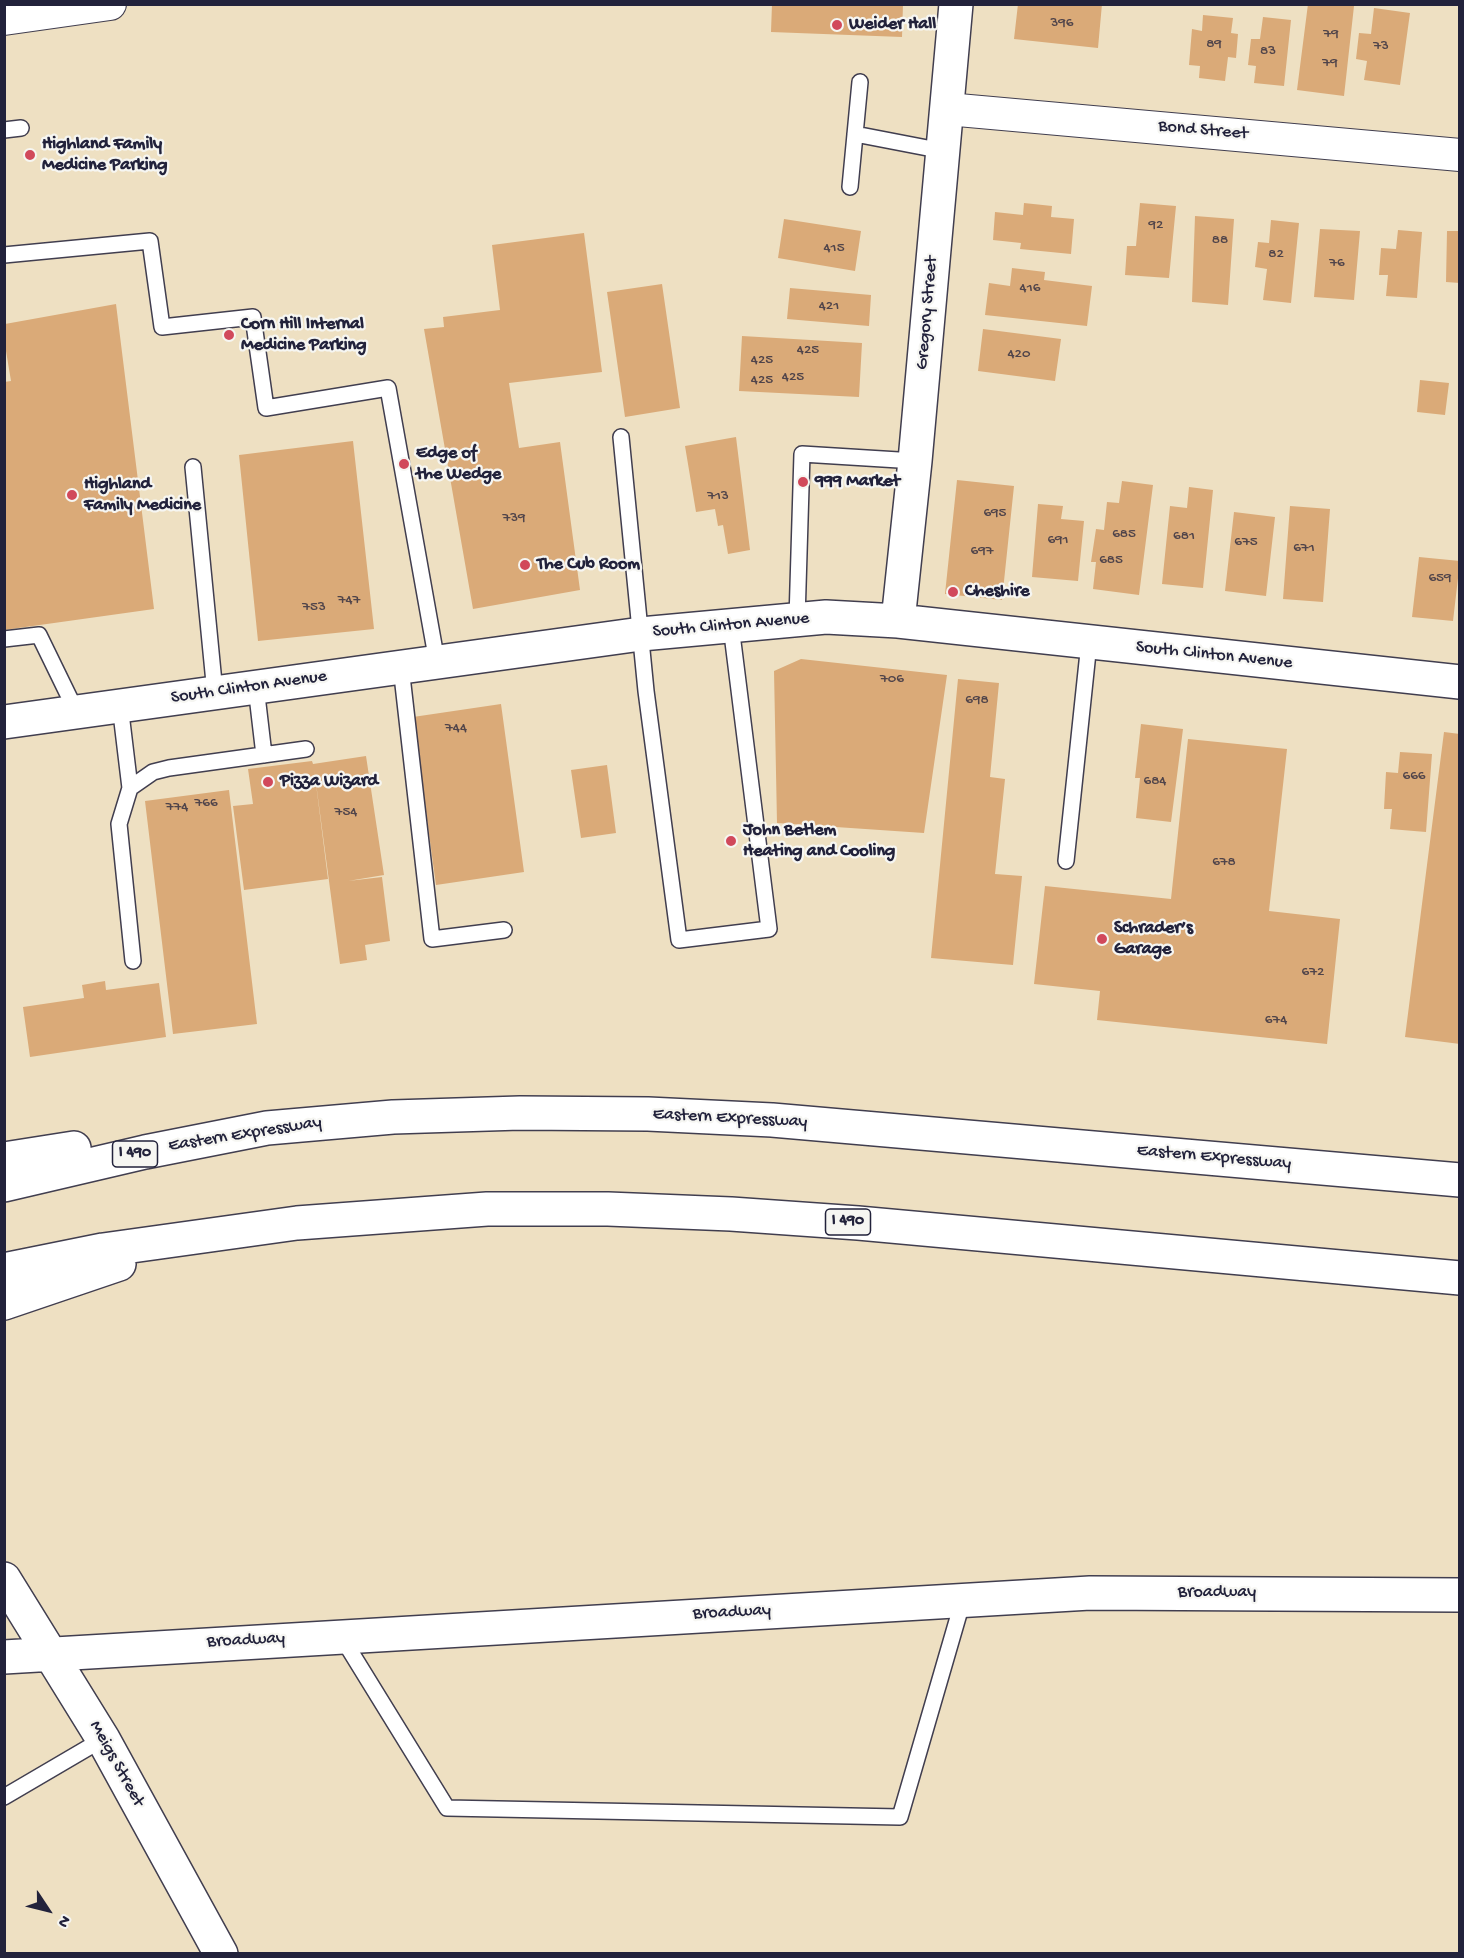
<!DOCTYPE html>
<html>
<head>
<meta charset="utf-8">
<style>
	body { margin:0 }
	#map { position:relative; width:1464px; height:1958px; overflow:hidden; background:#eee0c2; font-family:"Gochi Hand",sans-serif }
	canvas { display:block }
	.frame { position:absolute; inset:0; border:6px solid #22223b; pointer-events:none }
	.north { position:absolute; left:18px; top:1880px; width:60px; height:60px; -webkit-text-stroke:4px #f6f6f2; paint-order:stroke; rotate:125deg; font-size:16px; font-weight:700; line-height:24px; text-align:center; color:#22223b }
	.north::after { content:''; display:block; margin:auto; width:21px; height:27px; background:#22223b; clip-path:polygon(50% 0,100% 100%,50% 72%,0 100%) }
</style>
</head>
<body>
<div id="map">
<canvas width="1464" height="1958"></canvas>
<div class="frame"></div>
<div class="north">N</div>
</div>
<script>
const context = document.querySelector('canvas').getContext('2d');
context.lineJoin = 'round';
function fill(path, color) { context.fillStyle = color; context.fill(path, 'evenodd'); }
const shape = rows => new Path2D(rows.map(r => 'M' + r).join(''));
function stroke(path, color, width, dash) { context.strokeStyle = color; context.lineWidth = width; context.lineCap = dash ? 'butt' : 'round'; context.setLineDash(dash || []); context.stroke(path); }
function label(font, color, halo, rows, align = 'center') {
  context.font = font + ' "Gochi Hand",sans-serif'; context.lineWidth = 4.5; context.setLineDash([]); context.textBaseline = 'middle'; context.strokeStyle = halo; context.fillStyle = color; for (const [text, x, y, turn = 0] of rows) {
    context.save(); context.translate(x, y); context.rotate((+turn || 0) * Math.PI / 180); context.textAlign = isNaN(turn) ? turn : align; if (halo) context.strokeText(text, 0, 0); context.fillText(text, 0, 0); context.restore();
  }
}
fill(shape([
	[772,4,903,4,902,37,771,32],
	[1018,4,1102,4,1098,48,1014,39],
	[1308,4,1354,6,1344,96,1297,90],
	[1374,8,1410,13,1400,85,1364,80,1367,61,1356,59,1359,33,1371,34],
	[1203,15,1233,18,1231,33,1238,34,1236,58,1228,57,1225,81,1199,78,1200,66,1189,65,1192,29,1202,31],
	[1263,17,1291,20,1284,86,1254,83,1256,66,1248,65,1251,39,1260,39],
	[1024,203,1052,206,1051,217,1074,219,1071,254,1020,249,1021,243,993,240,995,212,1023,215],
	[1140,203,1176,206,1169,278,1125,275,1127,246,1136,246],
	[1195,216,1234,219,1228,305,1192,302],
	[784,219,861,231,855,271,778,258],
	[1271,220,1299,223,1291,303,1263,300,1267,269,1255,267,1258,242,1269,243],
	[1320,229,1360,231,1354,300,1314,297],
	[1398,230,1422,232,1417,298,1386,296,1388,275,1379,275,1381,248,1396,249],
	[1447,231,1460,231,1460,283,1446,282],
	[584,233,602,372,509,383,519,448,560,442,580,590,473,609,424,329,444,327,443,317,500,310,492,245],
	[1012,268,1045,272,1044,280,1092,286,1087,326,985,315,989,283,1010,286],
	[662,284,680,408,625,417,607,292],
	[790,288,871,295,869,326,787,319],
	[116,304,154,609,4,630,4,382,11,381,5,345,5,324],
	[983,329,1061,339,1055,381,978,371],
	[742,336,862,343,859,397,739,391],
	[1420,380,1449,383,1445,415,1417,412],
	[736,437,750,550,728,554,723,525,718,526,715,509,696,512,685,446],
	[353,441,374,629,258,641,239,455],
	[957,480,1014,486,1002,600,945,594],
	[1122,481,1153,485,1139,595,1093,589,1096,562,1091,562,1096,529,1104,530,1107,502,1119,503],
	[1189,487,1213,490,1203,588,1162,584,1170,506,1187,508],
	[1038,504,1063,506,1061,519,1084,521,1078,581,1032,577],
	[1290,506,1330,509,1323,602,1283,599],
	[1234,512,1275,517,1266,596,1225,591],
	[1419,557,1460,561,1453,621,1412,617],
	[801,659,947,675,924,833,777,823,774,671],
	[958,679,999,683,990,777,1005,779,995,874,1022,876,1013,965,931,958],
	[501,704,524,872,436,885,413,717],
	[1141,724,1183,729,1171,822,1136,818,1140,778,1135,778],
	[1444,732,1460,734,1460,1044,1405,1037],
	[1188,739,1287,749,1269,911,1340,919,1327,1044,1097,1020,1100,991,1034,984,1045,886,1171,899],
	[1400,752,1432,754,1426,832,1390,829,1392,809,1384,809,1386,772,1398,773],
	[366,756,384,875,348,881,382,877,390,941,365,945,367,960,340,964,314,768,328,879,244,890,233,806,253,804,248,769,312,761,313,764],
	[607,765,616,833,581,838,571,770],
	[229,790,257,1024,173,1034,145,801],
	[105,981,106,990,159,983,166,1037,30,1057,23,1007,84,998,82,985]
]), '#daaa78');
const lane = shape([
	[4,130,21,128],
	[855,134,943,151],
	[850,187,860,82],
	[4,255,150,241,162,327,253,317,266,408,388,388,437,662],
	[621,437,646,691,679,940,769,929,731,626],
	[193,467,215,693],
	[797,619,802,454,915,461],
	[4,639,39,635,76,711],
	[401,667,432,939,504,930],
	[256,687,264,755],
	[120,705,130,788],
	[1066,861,1089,643],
	[133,961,119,824,130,788,153,772,169,768,306,749],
	[341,1636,447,1808,900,1817,963,1600],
	[4,1797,103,1739]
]);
const street = shape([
	[4,19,110,4],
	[947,109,1460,155]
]);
const secondary = shape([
	[898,621,915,461,956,4],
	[4,722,641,634,826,617,898,621,1460,682],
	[4,1579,103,1739,221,1954],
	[4,1657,1090,1593,1460,1595]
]);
const highway = shape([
	[4,1159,74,1148],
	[4,1185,145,1152,267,1128,393,1117,520,1113,648,1114,772,1120,1460,1180],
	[4,1270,103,1250,297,1223,487,1209,608,1209,731,1214,858,1223,1460,1278],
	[4,1303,119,1264]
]);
stroke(lane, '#413e4f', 18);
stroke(street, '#413e4f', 34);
stroke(secondary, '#413e4f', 36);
stroke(highway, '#413e4f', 36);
stroke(lane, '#fff', 15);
stroke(street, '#fff', 32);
stroke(secondary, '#fff', 33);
stroke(highway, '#fff', 33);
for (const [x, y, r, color] of [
	[837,25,6,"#d1495b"],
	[30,155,6,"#d1495b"],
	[229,335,6,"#d1495b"],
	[404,464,6,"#d1495b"],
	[803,482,6,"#d1495b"],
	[72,495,6,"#d1495b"],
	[525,565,6,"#d1495b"],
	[953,592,6,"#d1495b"],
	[268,782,6,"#d1495b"],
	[731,841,6,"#d1495b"],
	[1102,939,6,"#d1495b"]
]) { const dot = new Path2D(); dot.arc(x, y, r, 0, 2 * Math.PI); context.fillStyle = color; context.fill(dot); stroke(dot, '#f6f6f2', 2); }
label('15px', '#50444a', null, [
	["396",1062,24],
	["79",1331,35],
	["89",1214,45],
	["73",1381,47],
	["83",1268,52],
	["79",1330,64],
	["92",1156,226],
	["88",1220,241],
	["415",834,249],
	["82",1276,255],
	["76",1337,264],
	["416",1030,289],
	["421",829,307],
	["425",808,351],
	["420",1019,355],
	["425",762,361],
	["425",793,378],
	["425",762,381],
	["713",718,497],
	["695",995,514],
	["739",514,519],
	["685",1124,535],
	["681",1184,537],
	["691",1058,541],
	["675",1246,543],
	["671",1304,549],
	["697",982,552],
	["685",1111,561],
	["659",1440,579],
	["747",349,601],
	["753",314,608],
	["706",892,680],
	["698",977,701],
	["744",456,729],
	["666",1414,777],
	["684",1155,782],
	["766",206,804],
	["774",177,808],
	["754",346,813],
	["678",1224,863],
	["672",1313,973],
	["674",1276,1021]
]);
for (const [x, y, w] of [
	[135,1154,45],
	[848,1222,45]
]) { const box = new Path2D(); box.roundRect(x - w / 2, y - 13, w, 26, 4.5); context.fillStyle = '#f6f6f2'; context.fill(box); stroke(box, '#22223b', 1.5); }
label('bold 16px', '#22223b', null, [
	["I 490",135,1154],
	["I 490",848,1222]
]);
label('bold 18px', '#22223b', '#f6f6f2', [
	["Weider Hall",849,25],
	["Highland Family",42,145],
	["Medicine Parking",42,166],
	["Corn Hill Internal",241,325],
	["Medicine Parking",241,346],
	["Edge of",416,454],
	["the Wedge",416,475],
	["999 Market",815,482],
	["Highland",84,485],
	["Family Medicine",84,506],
	["The Cub Room",537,565],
	["Cheshire",965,592],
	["Pizza Wizard",280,782],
	["John Betlem",743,831],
	["Heating and Cooling",743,852],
	["Schrader’s",1114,929],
	["Garage",1114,950]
], 'left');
label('18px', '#22223b', '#f6f6f2', [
	["Bond Street",1203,131,5],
	["Gregory Street",928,313,-85],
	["South Clinton Avenue",731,626,-5],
	["South Clinton Avenue",1214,656,6],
	["South Clinton Avenue",249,688,-8],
	["Eastern Expressway",730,1119,3],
	["Eastern Expressway",245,1135,-9],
	["Eastern Expressway",1214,1158,5],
	["Broadway",1217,1593],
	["Broadway",732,1613,-3],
	["Broadway",246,1641,-3],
	["Meigs Street",116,1764,61]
]);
</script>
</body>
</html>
